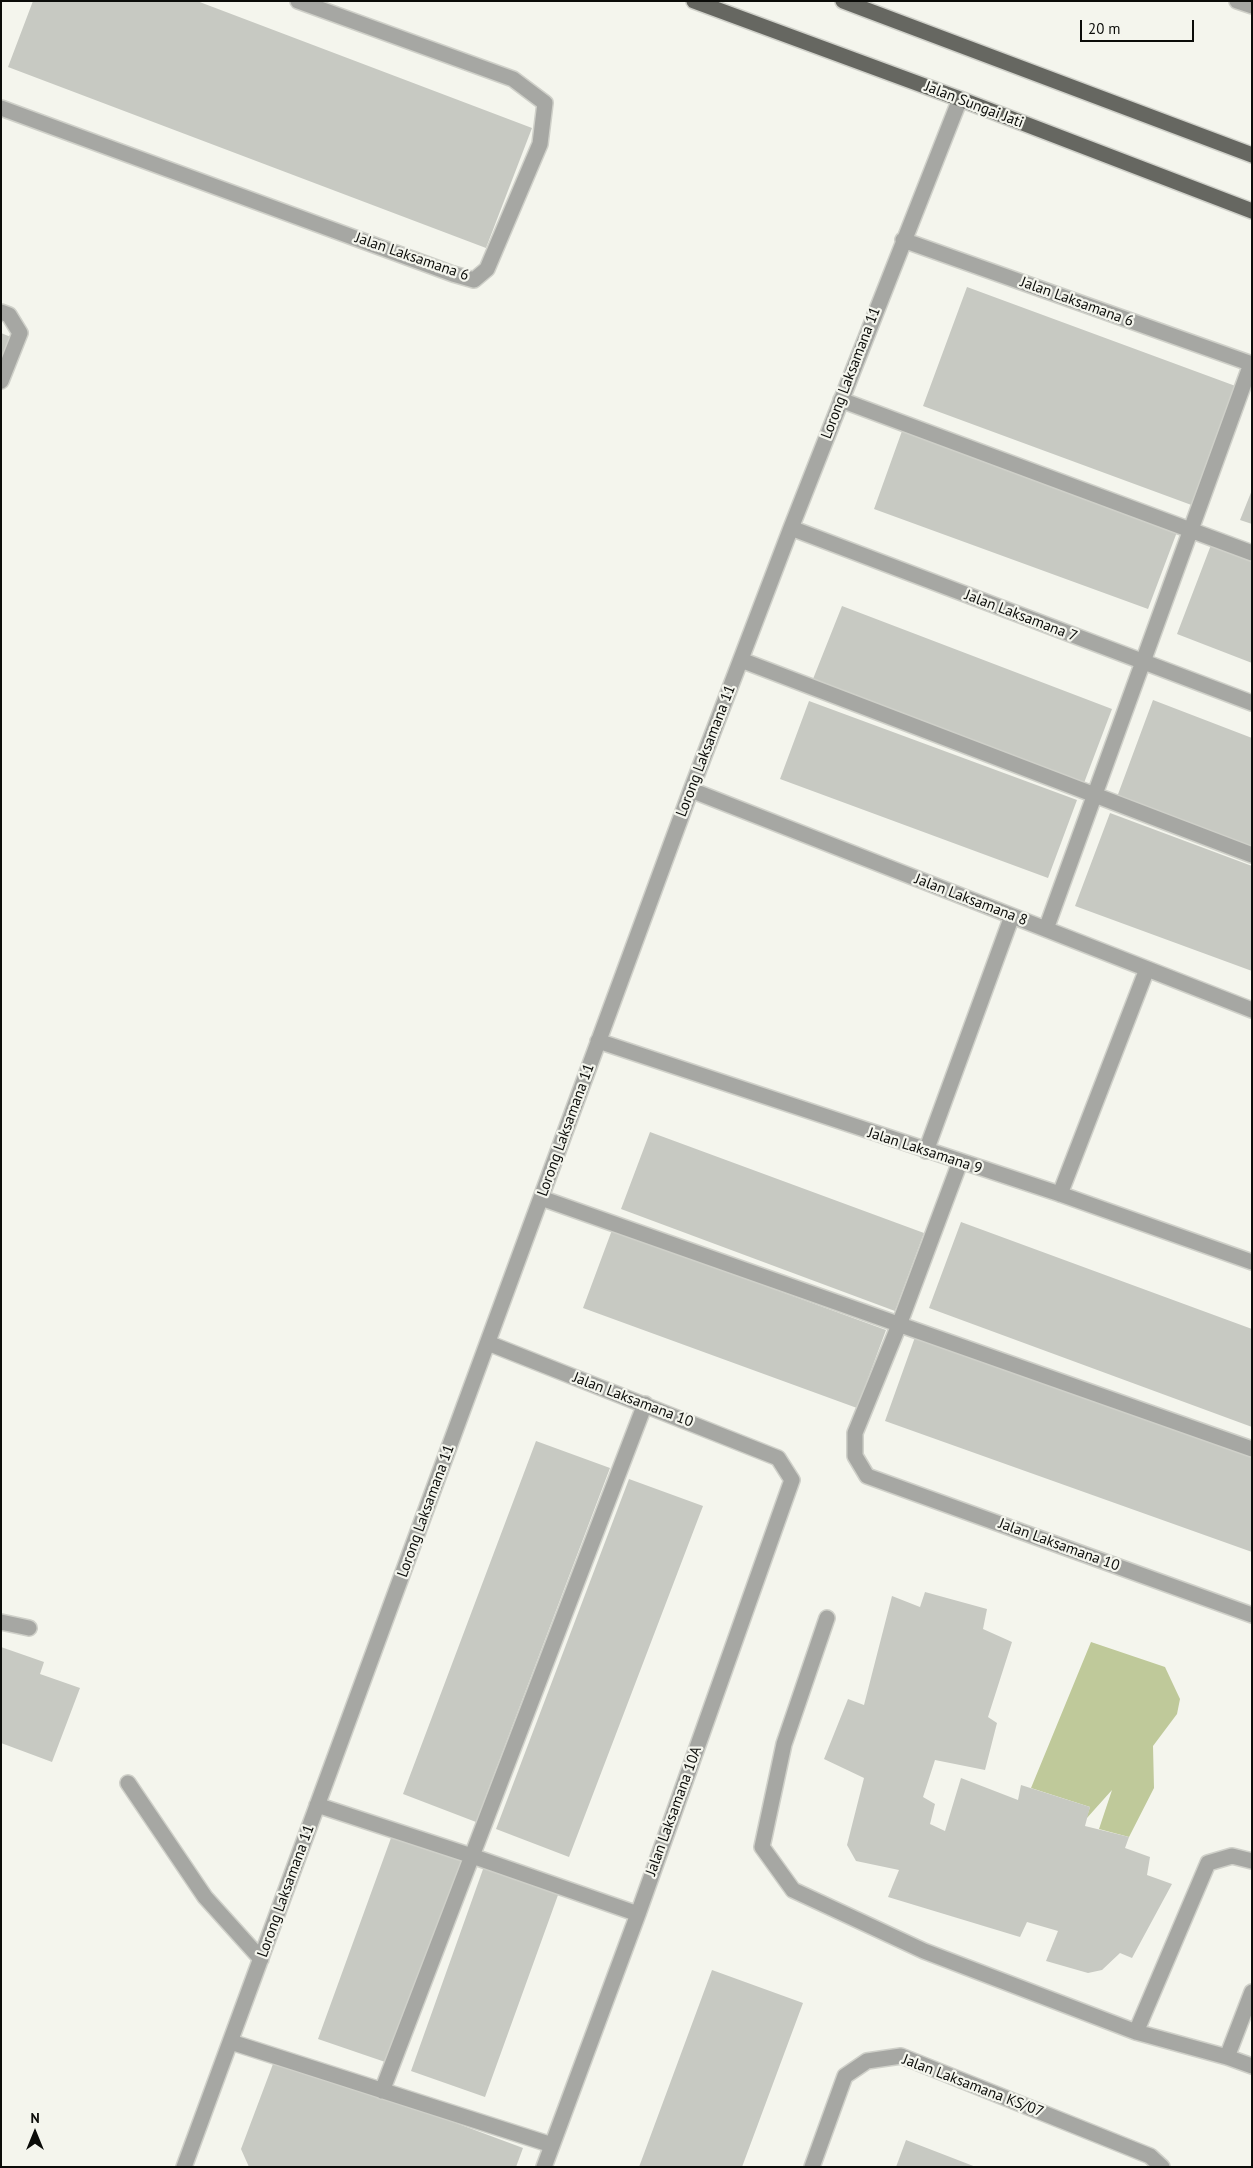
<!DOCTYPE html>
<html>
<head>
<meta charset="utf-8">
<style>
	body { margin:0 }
	#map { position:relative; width:1253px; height:2168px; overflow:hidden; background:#f4f5ed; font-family:"PT Sans",sans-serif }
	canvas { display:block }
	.frame { position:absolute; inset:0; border:2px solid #0b0c09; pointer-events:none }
	.north { position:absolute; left:10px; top:2108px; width:50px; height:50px; -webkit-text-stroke:4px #f4f5ed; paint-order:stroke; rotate:0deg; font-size:14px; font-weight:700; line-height:20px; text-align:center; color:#0b0c09 }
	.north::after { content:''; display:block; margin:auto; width:18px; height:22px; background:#0b0c09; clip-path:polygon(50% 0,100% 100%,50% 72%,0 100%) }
	.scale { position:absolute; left:1080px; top:20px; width:114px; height:22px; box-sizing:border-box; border:2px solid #0b0c09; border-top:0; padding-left:6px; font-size:15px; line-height:18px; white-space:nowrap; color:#0b0c09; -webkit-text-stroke:4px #f4f5ed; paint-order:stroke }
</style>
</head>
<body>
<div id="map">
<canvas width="1253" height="2168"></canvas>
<div class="frame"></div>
<div class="north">N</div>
<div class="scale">20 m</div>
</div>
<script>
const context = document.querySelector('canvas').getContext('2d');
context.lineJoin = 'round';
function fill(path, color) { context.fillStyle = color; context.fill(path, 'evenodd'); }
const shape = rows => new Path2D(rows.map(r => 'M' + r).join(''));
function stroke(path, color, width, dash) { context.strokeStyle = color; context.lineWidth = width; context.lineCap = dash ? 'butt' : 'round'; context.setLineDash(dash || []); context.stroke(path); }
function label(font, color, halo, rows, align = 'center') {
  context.font = font + ' "PT Sans",sans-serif'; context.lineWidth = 4.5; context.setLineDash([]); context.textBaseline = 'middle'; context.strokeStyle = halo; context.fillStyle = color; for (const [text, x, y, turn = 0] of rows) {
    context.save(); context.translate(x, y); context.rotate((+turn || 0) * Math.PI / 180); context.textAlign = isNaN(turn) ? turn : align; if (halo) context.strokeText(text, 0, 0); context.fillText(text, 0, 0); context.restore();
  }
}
fill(shape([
	[1091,1642,1165,1667,1180,1699,1177,1714,1153,1746,1154,1788,1129,1837,1099,1829,1112,1790,1086,1819,1090,1807,1031,1788]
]), '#bfc99a');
fill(shape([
	[33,1,197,1,532,128,486,248,8,67],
	[967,287,1249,391,1205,510,923,406],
	[1,333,18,340,1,382],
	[902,431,1177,532,1148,609,874,509],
	[1252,490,1252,524,1240,520],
	[1211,545,1252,560,1252,663,1177,634],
	[842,606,1112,709,1084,783,813,679],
	[1153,700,1252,738,1252,848,1117,797],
	[809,701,1077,800,1048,878,780,779],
	[1110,813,1252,866,1252,971,1075,906],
	[650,1132,924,1233,895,1311,621,1209],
	[961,1222,1252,1329,1252,1427,929,1308],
	[612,1230,886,1330,857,1408,583,1308],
	[919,1326,1252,1445,1252,1552,885,1421],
	[536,1441,610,1468,476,1822,403,1794],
	[629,1479,703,1506,569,1857,496,1829],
	[925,1592,987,1609,983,1629,1012,1642,988,1717,997,1723,985,1770,935,1760,923,1797,935,1804,930,1824,945,1831,961,1778,1018,1800,1021,1785,1090,1807,1085,1826,1129,1837,1125,1848,1150,1857,1147,1875,1172,1884,1132,1958,1120,1953,1102,1970,1088,1973,1046,1961,1058,1931,1027,1922,1020,1937,888,1897,899,1870,856,1861,847,1845,864,1778,824,1759,848,1699,864,1705,892,1596,920,1607],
	[1,1647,44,1662,40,1674,80,1688,52,1762,1,1743],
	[395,1827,467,1853,391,2064,318,2039],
	[487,1858,562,1884,485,2097,411,2071],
	[712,1970,803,2003,742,2167,639,2167],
	[276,2056,523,2148,516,2167,249,2167,241,2149],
	[906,2140,976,2167,896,2167]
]), '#c7c9c2');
const minor = shape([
	[1237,1,1252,6],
	[1,108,453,274,474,280,487,269,540,144,545,103,513,79,298,1],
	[903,240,1252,364],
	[1,312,9,315,20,333,1,381],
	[841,400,1252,553],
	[791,528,1252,703],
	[741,660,1252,855],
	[691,790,1252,1010],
	[1046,929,1251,364],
	[598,1041,1060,1194,1252,1262],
	[926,1151,1012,916],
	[960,1162,899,1325,855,1433,855,1456,867,1476,1252,1615],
	[1060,1194,1147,969],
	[541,1198,1252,1449],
	[488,1343,778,1458,792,1480,638,1914,544,2167],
	[827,1618,784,1744,762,1847,793,1890,924,1951,1136,2032,1227,2057,1252,2066],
	[1,1622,29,1628],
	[128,1783,205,1897,261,1959],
	[317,1805,472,1856,638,1914],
	[1136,2032,1208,1863,1232,1856,1252,1861],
	[231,2042,552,2145],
	[1227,2057,1252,1992],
	[382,2091,645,1404],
	[184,2167,691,790,791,528,960,99],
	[812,2167,845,2076,867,2061,901,2056,1150,2156,1162,2167]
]);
const major = shape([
	[694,1,960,99,1252,211],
	[843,1,1252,155]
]);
stroke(minor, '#cfd0c9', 18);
stroke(major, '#cfd0c9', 18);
stroke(minor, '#a6a7a3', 15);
stroke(major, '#666761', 15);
label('15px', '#0b0c09', '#f4f5ed', [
	["Jalan Sungai Jati",974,105,21],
	["Jalan Laksamana 6",412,257,19],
	["Jalan Laksamana 6",1077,302,20],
	["Lorong Laksamana 11",851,373,-69],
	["Jalan Laksamana 7",1021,616,21],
	["Lorong Laksamana 11",706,751,-69],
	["Jalan Laksamana 8",971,900,21],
	["Lorong Laksamana 11",566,1130,-70],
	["Jalan Laksamana 9",925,1151,18],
	["Jalan Laksamana 10",633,1400,21],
	["Lorong Laksamana 11",426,1511,-70],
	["Jalan Laksamana 10",1059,1545,20],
	["Jalan Laksamana 10A",674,1811,-70],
	["Lorong Laksamana 11",286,1891,-70],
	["Jalan Laksamana KS/07",973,2086,21]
]);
</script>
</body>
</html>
